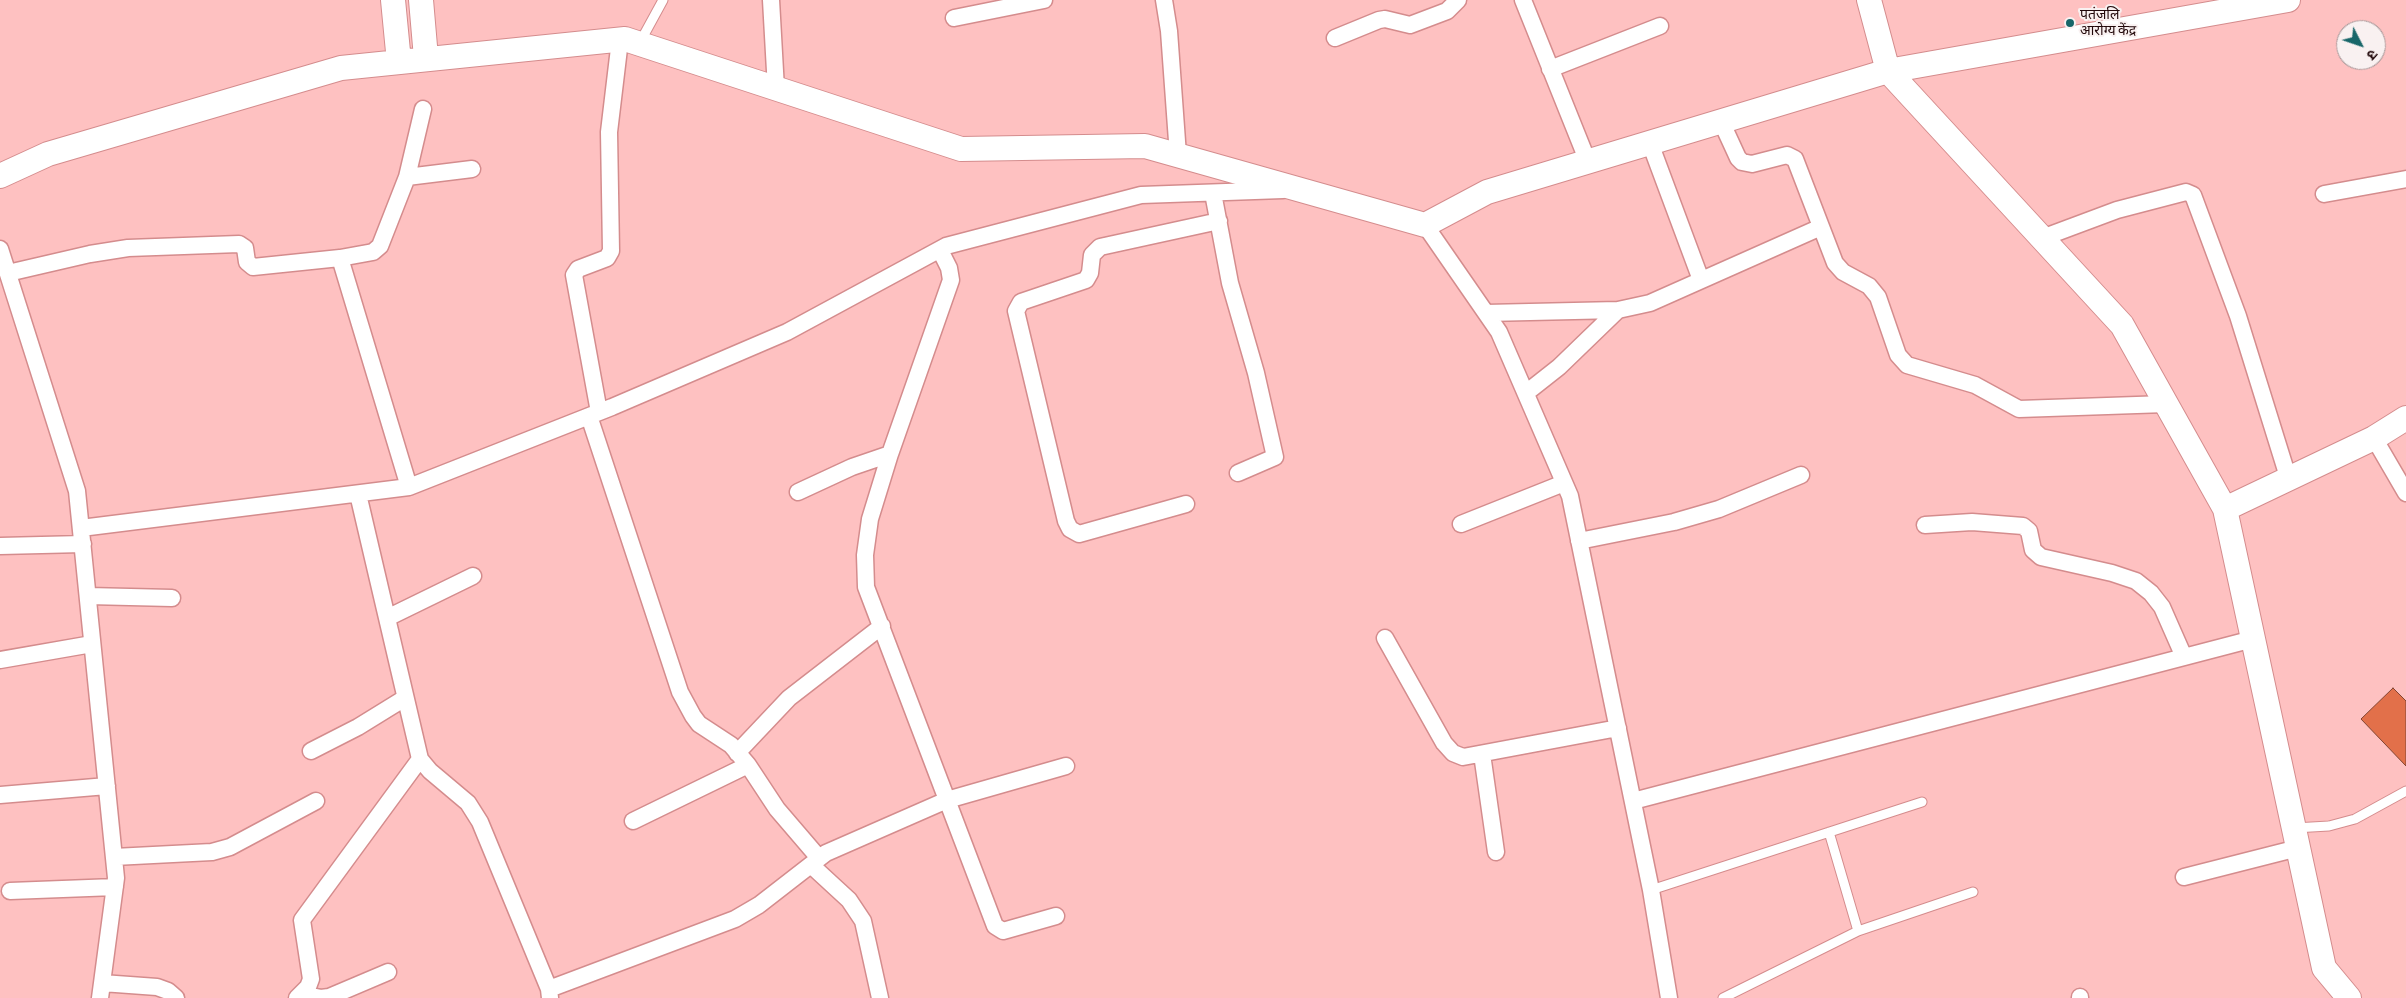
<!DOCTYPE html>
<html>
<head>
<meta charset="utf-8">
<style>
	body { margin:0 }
	#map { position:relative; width:2406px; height:998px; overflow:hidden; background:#fec1c1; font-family:"Alegreya Sans","Noto Sans Devanagari",sans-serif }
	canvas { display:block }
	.north { position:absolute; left:2336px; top:20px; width:50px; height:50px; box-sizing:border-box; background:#f9f1f1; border:1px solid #a39495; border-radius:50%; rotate:131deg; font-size:14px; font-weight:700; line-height:20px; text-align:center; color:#21080a }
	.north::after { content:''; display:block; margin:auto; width:18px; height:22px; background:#186669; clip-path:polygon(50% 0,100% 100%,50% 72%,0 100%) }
</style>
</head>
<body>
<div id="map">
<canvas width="2406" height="998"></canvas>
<div class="north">उ</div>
</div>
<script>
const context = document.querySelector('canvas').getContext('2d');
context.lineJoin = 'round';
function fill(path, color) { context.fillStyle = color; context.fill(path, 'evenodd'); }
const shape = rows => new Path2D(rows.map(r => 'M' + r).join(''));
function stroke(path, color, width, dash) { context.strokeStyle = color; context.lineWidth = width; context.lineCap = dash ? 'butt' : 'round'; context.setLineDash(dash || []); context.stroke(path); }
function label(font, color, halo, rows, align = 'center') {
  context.font = font + ' "Alegreya Sans","Noto Sans Devanagari",sans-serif'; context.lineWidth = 4; context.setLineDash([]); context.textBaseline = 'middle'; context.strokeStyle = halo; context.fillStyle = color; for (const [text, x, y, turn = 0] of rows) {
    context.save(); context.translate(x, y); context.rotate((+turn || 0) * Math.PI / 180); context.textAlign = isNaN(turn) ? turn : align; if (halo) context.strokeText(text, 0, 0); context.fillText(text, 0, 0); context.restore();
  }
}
const building = shape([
	[2393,688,2406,701,2406,766,2361,719,2393,688]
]);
fill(building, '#e2704a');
stroke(building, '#814532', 1);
const lane = shape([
	[639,44,663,0],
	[2294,828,2329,826,2355,819,2406,791],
	[1829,832,1858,931],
	[1651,890,1922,802],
	[1723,998,1858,931,1973,892]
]);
const street = shape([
	[771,0,776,89],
	[1164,0,1169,31,1178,155],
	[1523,0,1588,162],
	[954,18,1044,0],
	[1335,38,1379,20,1385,19,1410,25,1447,11,1458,0],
	[1550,69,1660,26],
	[1721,121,1738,158,1742,162,1752,164,1787,155,1795,159,1835,263,1843,272,1869,286,1878,297,1898,355,1907,365,1975,385,2019,409,2166,404],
	[1650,143,1701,280],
	[407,177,472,169],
	[1213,193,1230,283,1256,373,1275,457,1238,473],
	[2324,194,2406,179],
	[1425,225,1499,332,1570,496,1651,890,1669,998],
	[2042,238,2117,210,2186,192,2193,195,2238,316,2288,477],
	[0,249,77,491,116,878,100,998],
	[940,250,949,268,951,280,890,454,870,519,865,555,866,587,995,926,1003,931,1056,916],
	[340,258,409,487],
	[8,273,90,254,128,248,239,244,245,248,247,262,253,267,340,258,373,252,380,246,407,177,423,109],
	[1486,313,1618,310,1650,303,1821,227],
	[1526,393,1559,367,1618,310],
	[599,412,574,275,578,269,607,258,611,251,609,132,620,40],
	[589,416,680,692,693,716,699,724,731,745,748,765,777,809,819,858],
	[2374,438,2406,493],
	[798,492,852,467,890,454],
	[358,494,420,759,430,771,468,803,480,822,549,989,550,998],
	[1186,504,1079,534,1070,529,1066,521,1016,311,1021,302,1086,280,1090,273,1092,255,1100,247,1219,221],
	[1461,524,1564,483],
	[1925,525,1972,522,2023,526,2029,531,2033,550,2041,557,2112,573,2136,581,2151,593,2162,607,2184,657],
	[81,528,409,487,612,407,787,332,946,246,1141,195,1283,190],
	[1579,541,1674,522,1719,509,1801,475],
	[0,546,83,544],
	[88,596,172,598],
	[387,618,473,576],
	[1385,638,1444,743,1453,753,1463,757,1618,728],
	[0,660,92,644],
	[311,751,358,727,405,698],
	[737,753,789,698,882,626],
	[1482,754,1496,852],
	[0,795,107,786],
	[1633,801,2253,639],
	[633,821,748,765],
	[114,857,212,852,230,847,316,801],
	[811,865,849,900,863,921,880,998],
	[2184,877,2298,848],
	[10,891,115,887],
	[102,983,157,987,168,991,176,998],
	[549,989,735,919,759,905,826,853,947,800,1066,766],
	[302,994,321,998,329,997,388,972],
	[2080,997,2080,998],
	[297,998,308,987,311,979,302,920,420,759]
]);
const secondary = shape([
	[393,0,399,62],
	[421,0,426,58],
	[1869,0,1888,71,2122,325,2225,509,2324,968,2349,998],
	[0,176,48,154,341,68,625,39,961,149,1145,146,1425,225,1487,192,1888,71,2288,0],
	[2225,509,2374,438,2406,418]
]);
stroke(lane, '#d48c8d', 11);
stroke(street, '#d48c8d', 19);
stroke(secondary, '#d48c8d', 26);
stroke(lane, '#fff', 9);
stroke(street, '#fff', 16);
stroke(secondary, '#fff', 24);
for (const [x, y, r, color] of [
	[2070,23,5,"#186669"]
]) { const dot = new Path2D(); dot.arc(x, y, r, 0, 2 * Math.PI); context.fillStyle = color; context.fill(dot); stroke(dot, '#f9f1f1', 2); }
label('14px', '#21080a', '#f9f1f1', [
	["पतंजलि",2080,15],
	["आरोग्य केंद्र",2080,31]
], 'left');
</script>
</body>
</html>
